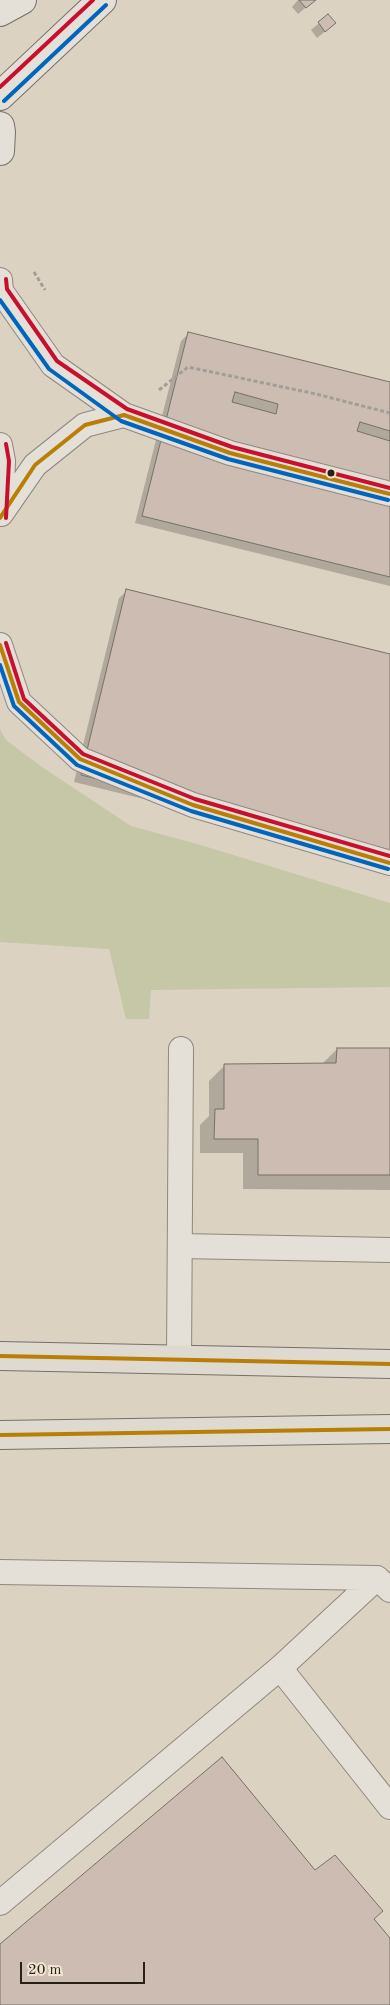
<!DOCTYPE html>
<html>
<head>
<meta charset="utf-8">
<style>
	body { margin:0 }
	#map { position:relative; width:390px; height:2005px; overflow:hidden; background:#dcd2c2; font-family:"Old Standard TT",serif }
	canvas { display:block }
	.scale { position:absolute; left:20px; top:1962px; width:125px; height:22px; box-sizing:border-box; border:2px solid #292016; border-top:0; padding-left:6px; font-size:15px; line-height:18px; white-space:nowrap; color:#292016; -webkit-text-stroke:4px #efe4d1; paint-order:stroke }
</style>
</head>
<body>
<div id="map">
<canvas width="390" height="2005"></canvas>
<div class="scale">20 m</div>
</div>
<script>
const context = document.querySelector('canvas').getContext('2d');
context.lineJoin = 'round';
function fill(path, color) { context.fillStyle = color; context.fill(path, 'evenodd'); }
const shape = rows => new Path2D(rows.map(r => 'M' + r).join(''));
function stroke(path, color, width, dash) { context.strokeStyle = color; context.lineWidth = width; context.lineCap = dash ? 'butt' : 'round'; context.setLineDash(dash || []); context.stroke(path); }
fill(shape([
	[0,729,6,740,42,767,131,826,204,846,390,903,390,987,151,990,149,1019,126,1019,109,949,0,942]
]), '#c5c7a6');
fill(shape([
	[298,0,315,0,298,14,292,7],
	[319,23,327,30,317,38,311,30],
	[188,334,390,383,390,586,135,523,181,341],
	[127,591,390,655,390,859,74,782,119,598],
	[337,1049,390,1049,390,1190,243,1189,243,1153,200,1153,200,1125,209,1116,209,1081,224,1066,322,1064]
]), '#0003');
const building = shape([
	[299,0,316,0,306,8,299,0],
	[328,14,336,23,325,32,318,22,328,14],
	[188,332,390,382,390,577,142,516,188,332],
	[235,392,278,404,276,414,232,402,235,392],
	[360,422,390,431,390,441,357,431,360,422],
	[126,589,390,654,390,850,81,775,126,589],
	[337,1048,390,1048,390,1175,258,1175,258,1139,214,1139,215,1109,224,1109,224,1064,336,1063,337,1048],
	[222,1757,315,1870,335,1855,383,1911,374,1919,390,1938,390,2005,0,2005,0,1944,222,1757]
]);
fill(building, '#ccbcb2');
stroke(building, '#767067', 1);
const lane = shape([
	[0,280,1,291,53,365,124,415,230,453,390,494],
	[0,445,3,461,1,514],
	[1,514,35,465,85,425,124,415],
	[0,645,19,702,80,759,193,805,390,863],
	[180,1246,390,1250],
	[179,1361,181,1049],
	[0,1572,377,1578,390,1590],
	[280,1668,390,1807],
	[0,1903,280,1668,377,1578]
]);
const secondary = shape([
	[0,12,22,0],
	[0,96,102,0],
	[0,126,1,132,0,151]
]);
const highway = shape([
	[0,1356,390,1364],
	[0,1435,390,1429]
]);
stroke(lane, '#8f887e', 26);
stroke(secondary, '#767067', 30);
stroke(highway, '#767067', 30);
stroke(shape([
	[34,272,45,290],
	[159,390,188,367,316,394,390,413]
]), '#a29d96', 3, [4, 2.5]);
stroke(lane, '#e4dfd7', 24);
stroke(secondary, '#e4dfd7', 28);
stroke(highway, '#dfdad0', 28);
stroke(shape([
	[0,518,35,465,85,425,124,415,230,453,390,494],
	[0,645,19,702,80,759,193,805,390,863],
	[0,1356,390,1364],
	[0,1435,390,1429]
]), '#b97e07', 4);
stroke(shape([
	[4,101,106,5],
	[0,300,49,369,121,421,228,459,388,500],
	[0,665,14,706,77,765,191,811,388,869]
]), '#0065bd', 4);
stroke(shape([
	[0,87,93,0],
	[6,279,7,289,57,361,127,409,232,447,390,488],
	[6,444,9,461,6,518],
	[6,643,24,699,83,754,195,799,390,856]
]), '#c8102e', 4);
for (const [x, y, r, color] of [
	[331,473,4.5,"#292016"]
]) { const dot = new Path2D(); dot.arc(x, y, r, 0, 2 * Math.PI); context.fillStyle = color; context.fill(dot); stroke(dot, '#efe4d1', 2); }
</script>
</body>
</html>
